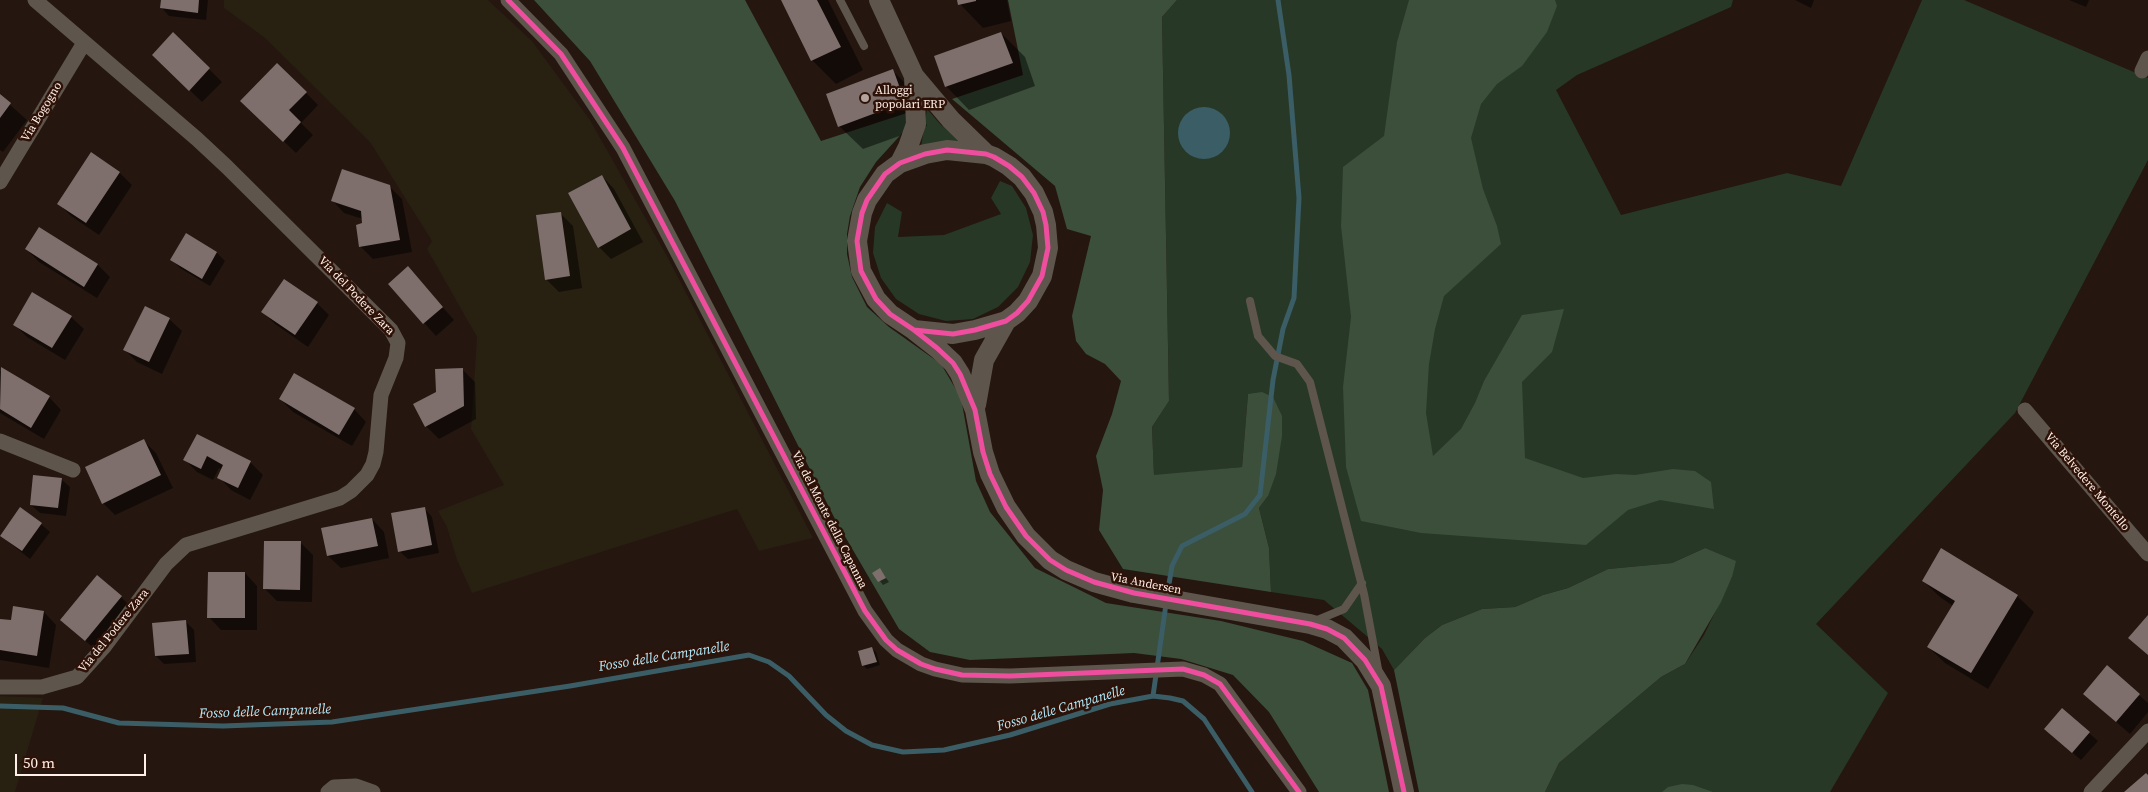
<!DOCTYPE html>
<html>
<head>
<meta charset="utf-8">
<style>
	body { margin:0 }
	#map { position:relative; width:2148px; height:792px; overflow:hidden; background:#251610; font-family:"Source Serif 4",serif }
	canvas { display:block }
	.scale { position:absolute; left:15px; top:754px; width:131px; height:22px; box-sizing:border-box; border:2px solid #ffefe8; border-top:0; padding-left:6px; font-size:15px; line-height:18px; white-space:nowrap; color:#ffefe8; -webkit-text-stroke:4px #2e1207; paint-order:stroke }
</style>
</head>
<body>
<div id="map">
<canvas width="2148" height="792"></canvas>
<div class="scale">50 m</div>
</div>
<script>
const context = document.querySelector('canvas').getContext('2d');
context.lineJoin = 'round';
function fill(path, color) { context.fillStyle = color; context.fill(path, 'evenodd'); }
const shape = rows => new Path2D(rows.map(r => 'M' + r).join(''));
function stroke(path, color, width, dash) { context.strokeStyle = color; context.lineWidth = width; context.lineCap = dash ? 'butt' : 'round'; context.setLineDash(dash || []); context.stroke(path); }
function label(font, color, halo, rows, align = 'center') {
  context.font = font + ' "Source Serif 4",serif'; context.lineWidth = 5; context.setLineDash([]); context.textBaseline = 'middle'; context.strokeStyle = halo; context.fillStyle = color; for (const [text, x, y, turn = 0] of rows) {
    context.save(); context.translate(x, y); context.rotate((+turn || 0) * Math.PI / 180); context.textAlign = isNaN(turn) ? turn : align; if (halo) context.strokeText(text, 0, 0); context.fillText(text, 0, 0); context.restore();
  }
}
fill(shape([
	[224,0,488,0,532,41,590,120,668,258,813,538,759,551,737,509,472,593,457,560,447,527,438,511,504,485,471,429,477,337,427,249,432,241,370,142,265,38,224,8],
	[0,696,43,698,15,792,0,792]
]), '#282011');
fill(shape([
	[1177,0,1733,0,1731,7,1577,75,1556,90,1621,215,1787,173,1841,186,1922,0,1964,0,2148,78,2148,160,2015,413,1816,624,1888,693,1830,792,1545,792,1559,763,1661,677,1685,664,1704,635,1732,577,1705,548,1672,563,1608,569,1568,588,1543,595,1515,607,1482,609,1442,625,1425,638,1394,670,1382,649,1324,600,1271,592,1269,548,1259,508,1268,496,1248,394,1242,467,1154,476,1152,427,1169,401,1162,17],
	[927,109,941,125,959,141,921,147],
	[1000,181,1012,186,1026,208,1033,235,1030,262,1018,287,998,307,973,319,946,321,919,314,896,299,881,278,873,253,875,227,887,203,902,212,898,237,944,235,1001,214,991,198]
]), '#273826');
fill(shape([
	[534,0,745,0,821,141,910,112,906,129,876,162,860,187,850,216,847,234,847,254,852,277,867,307,889,327,941,364,961,398,976,481,990,512,1035,568,1106,603,1221,621,1303,641,1352,663,1368,690,1389,792,1319,792,1269,712,1233,675,1181,659,1134,653,970,660,930,652,899,629,836,521,675,201,590,61],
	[1008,0,1177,0,1162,17,1169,401,1152,427,1154,475,1242,467,1248,394,1262,392,1273,397,1282,416,1282,436,1276,474,1268,496,1259,508,1269,548,1271,592,1123,569,1099,530,1103,490,1096,456,1112,414,1121,381,1105,364,1086,354,1076,341,1072,316,1091,236,1067,229,1055,186,952,99,1023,75],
	[1409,0,1555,0,1557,6,1547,32,1522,66,1497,84,1481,104,1471,138,1483,189,1497,226,1501,244,1444,296,1435,329,1429,364,1426,413,1433,456,1461,429,1475,403,1484,381,1522,315,1564,309,1552,352,1522,382,1525,458,1583,478,1616,474,1635,475,1673,469,1695,471,1711,482,1714,509,1660,500,1628,510,1586,545,1421,533,1361,521,1346,467,1343,387,1351,317,1341,226,1343,167,1384,136,1397,42],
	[1705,548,1736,561,1732,577,1721,602,1685,664,1661,677,1559,763,1545,792,1419,792,1394,670,1425,638,1442,625,1482,609,1515,607,1543,595,1568,588,1608,569,1672,563],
	[1682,784,1693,785,1713,792,1662,792,1668,787]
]), '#3b4f3b');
fill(shape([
	'1178 133a26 26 0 1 1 52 0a26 26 0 1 1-52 0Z'
]), '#3b5d66');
fill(shape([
	[162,0,208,0,206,20,169,16,161,7],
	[782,0,828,0,863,70,836,84,812,60],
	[959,0,1007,0,1011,21,983,28,960,4],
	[1795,0,1814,0,1811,8],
	[2069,0,2089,0,2086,7],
	[1001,33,1025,57,1035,86,969,110,946,86],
	[173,34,222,82,202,102,153,55],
	[277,64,318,105,301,123,313,135,296,153,242,101],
	[893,71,916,94,927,126,863,149,839,126],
	[0,96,27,120,3,152,0,150],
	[91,154,120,173,132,185,99,235,71,216,59,204],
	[602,176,614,189,643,242,611,259,599,247],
	[389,186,402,199,412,252,373,259,360,246,363,219,344,213,332,200],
	[560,213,573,226,582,288,559,292,546,279],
	[40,228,98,265,110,277,97,298,39,262,26,249],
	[217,253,225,261,210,286,180,268,172,260],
	[408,268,454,320,436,336,389,284],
	[317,303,329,315,308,347,275,324,263,312],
	[71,317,84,329,65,360,27,337,15,325],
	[169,319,182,331,162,374,137,362,125,350],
	[2,369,49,397,61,410,44,439,0,413,0,372],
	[462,369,475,382,476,419,439,439,426,426],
	[280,399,354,409,366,422,352,446,293,412],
	[197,435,250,462,263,475,250,500,231,490,219,477,222,470,219,468,213,480,197,472,185,460],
	[144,441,156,453,173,488,115,515,103,503],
	[61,479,70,487,66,516,40,513,31,505],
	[424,508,432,517,439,553,408,559,399,551],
	[372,519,384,532,389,558,341,568,328,556],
	[41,524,50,532,30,559,1,536],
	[300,542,313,555,312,602,277,601,265,589],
	[880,570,889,582,883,585,874,573],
	[245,573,257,586,257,630,221,630,209,617],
	[1923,581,2017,596,2034,612,1988,689,1945,663,1928,647,1953,606,1940,597],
	[121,597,133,609,98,652,62,620],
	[44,612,56,625,49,668,0,660,0,620,12,622],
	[186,622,194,630,196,662,164,664,156,656],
	[872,649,876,652,880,665,867,669,863,665],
	[2107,667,2148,703,2148,712,2130,734,2084,694],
	[2062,709,2098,741,2081,760,2054,737]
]), '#0007');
stroke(shape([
	[1167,596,1172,566,1182,546,1245,514,1260,495,1273,380,1283,329,1294,298,1299,198,1289,75,1278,0],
	[1153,696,1166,604],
	[0,706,63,708,119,723,223,726,332,722,570,686,749,655,769,662,789,676,826,715,846,731,872,745,903,752,944,750,1010,735,1110,704,1153,696,1170,698,1183,701,1204,719,1252,792]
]), '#3b5d66', 5);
fill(shape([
	[161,0,199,0,198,13,160,8],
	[781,0,817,0,841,47,811,61],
	[957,0,976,0,976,1,958,5],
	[173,32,210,68,189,91,152,55],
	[1001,32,1013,63,945,87,934,56],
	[277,63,307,92,289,110,301,122,283,142,240,101],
	[893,69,905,102,838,127,826,94],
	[0,94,11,103,0,118],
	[91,152,120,172,86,223,57,204],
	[342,169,390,185,400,240,359,247,356,225,362,223,361,211,331,201],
	[602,175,631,229,598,248,568,193],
	[561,212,570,276,545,280,536,215],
	[39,227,98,264,84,287,25,249],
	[186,233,217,252,202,279,170,260],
	[408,266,443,307,423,324,388,284],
	[284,279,318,302,295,335,261,312],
	[32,292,72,316,52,348,13,325],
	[145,306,170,318,149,362,123,350],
	[1,367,50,396,31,428,0,409],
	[463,368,464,406,425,427,413,404,436,392,435,369],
	[294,373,355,408,339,435,279,399],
	[197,434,251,461,238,488,217,478,223,465,207,456,201,469,183,460],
	[144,439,161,475,102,504,85,467],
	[33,475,62,478,58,508,30,505],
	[20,507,42,523,22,551,0,536],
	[425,507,432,545,398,552,391,513],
	[372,518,378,546,327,556,321,528],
	[264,541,301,541,300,590,263,589],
	[1941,548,2018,595,1971,673,1927,647,1955,601,1922,581],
	[880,568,886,578,878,582,872,573],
	[208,572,245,572,245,618,207,618],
	[97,575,122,596,85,641,60,620],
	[13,606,44,611,37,656,0,650,0,619,11,620],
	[2148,615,2148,655,2128,638],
	[186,620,189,654,155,656,152,623],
	[872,647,877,662,862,666,858,651],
	[2107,665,2140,694,2116,722,2083,694],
	[2062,708,2090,732,2072,753,2044,729],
	[2146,773,2148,775,2148,792,2124,792]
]), '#7e6f6c');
stroke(shape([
	[840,0,864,46],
	[1250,301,1258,336,1275,356,1297,364,1310,382,1364,594,1378,669],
	[1315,621,1344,609,1362,583]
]), '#5e554c', 8);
stroke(shape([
	[508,0,561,54,623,148,865,611,886,640,897,650,921,664,935,669,962,675,1010,676,1183,669,1204,675,1220,684,1299,792],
	[2142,71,2148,58],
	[0,182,84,43],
	[2025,410,2148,554],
	[0,441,73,470],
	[0,687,42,687,77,677,104,647,166,564,186,545,340,498,351,491,367,475,373,464,376,452,381,395,396,358,398,343,391,330,227,167,197,139,35,0],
	[328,792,334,787,356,786,373,792],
	[2091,792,2148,731]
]), '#5e554c', 15);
stroke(shape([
	[879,0,914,76,951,120,986,154],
	[900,163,908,147,916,124,914,76],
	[914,330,953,334,975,330,1006,321,1017,313,1028,301,1042,276,1048,248,1046,225,1043,212,1034,193,1022,177,1009,166,994,157,986,154,947,150,925,154,900,163,885,174,867,200,862,213,857,241,861,271,876,299,890,314,914,330,937,348,953,363,960,374,975,410,983,452,990,474,1006,507,1026,536,1050,560,1066,570,1094,582,1134,593,1310,624,1327,629,1344,638,1365,660,1381,686,1404,792],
	[976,405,984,360,1006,321]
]), '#5e554c', 20);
stroke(shape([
	[508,0,561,54,623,148,865,611,886,640,897,650,921,664,935,669,962,675,1010,676,1183,669,1204,675,1220,684,1299,792],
	[914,330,953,334,975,330,1006,321,1017,313,1028,301,1042,276,1048,248,1046,225,1043,212,1034,193,1022,177,1009,166,994,157,986,154,947,150,925,154,900,163,885,174,867,200,862,213,857,241,861,271,876,299,890,314,914,330,937,348,953,363,960,374,975,410,983,452,990,474,1006,507,1026,536,1050,560,1066,570,1094,582,1134,593,1310,624,1327,629,1344,638,1365,660,1381,686,1404,792]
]), '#ef4d9e', 5);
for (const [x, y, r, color] of [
	[865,98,5,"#b3a39c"]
]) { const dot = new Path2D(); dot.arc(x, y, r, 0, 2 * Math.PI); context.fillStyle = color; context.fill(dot); stroke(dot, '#2e1207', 2); }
label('12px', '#ffefe8', '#2e1207', [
	["Alloggi",875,91],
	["popolari ERP",875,105]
], 'left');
label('12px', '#ffefe8', '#2e1207', [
	["Via Bogogno",42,112,-59],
	["Via del Podere Zara",356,296,46],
	["Via Belvedere Montello",2087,482,50],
	["Via del Monte della Capanna",829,520,63],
	["Via Andersen",1146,584,11],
	["Via del Podere Zara",114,631,-51]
]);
label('italic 14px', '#b1eafb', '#2e1207', [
	["Fosso delle Campanelle",664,657,-9],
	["Fosso delle Campanelle",1061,709,-16],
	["Fosso delle Campanelle",265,712,-2]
]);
</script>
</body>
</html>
